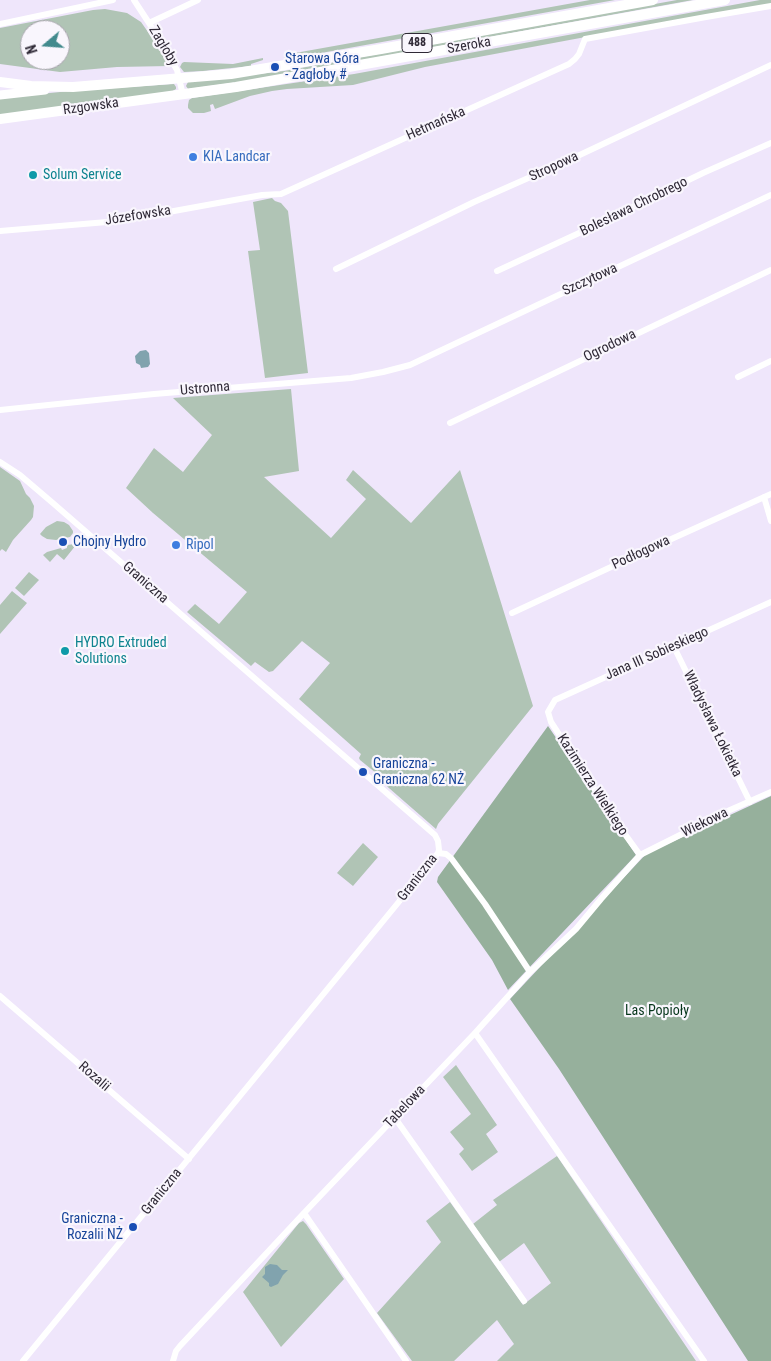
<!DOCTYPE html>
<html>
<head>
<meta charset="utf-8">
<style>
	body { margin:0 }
	#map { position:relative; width:771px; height:1361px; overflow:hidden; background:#efe6fb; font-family:"Roboto Condensed",sans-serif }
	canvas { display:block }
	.north { position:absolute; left:20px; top:20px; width:50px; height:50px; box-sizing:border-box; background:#f9f6fd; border:1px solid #a8a4ad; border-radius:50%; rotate:252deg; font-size:14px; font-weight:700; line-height:20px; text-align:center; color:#2f2936 }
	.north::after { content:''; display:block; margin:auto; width:18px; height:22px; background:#428a8d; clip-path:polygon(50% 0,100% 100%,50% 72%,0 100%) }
</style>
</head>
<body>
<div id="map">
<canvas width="771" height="1361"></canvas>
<div class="north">N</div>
</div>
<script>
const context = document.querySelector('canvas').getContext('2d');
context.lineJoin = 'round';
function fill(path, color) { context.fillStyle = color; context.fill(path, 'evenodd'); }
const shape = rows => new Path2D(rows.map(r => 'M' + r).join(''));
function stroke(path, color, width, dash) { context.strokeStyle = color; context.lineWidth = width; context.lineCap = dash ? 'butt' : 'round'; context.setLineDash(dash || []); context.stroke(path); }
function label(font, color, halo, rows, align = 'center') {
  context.font = font + ' "Roboto Condensed",sans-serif'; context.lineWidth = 4.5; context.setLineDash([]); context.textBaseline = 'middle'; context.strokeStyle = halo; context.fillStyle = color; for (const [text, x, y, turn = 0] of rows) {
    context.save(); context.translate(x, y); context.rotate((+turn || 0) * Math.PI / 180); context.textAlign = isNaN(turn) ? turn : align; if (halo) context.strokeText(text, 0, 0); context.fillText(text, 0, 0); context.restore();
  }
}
fill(shape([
	[590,0,615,0,310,55,284,58,284,55],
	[677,0,693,0,253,80,188,89,186,86,188,82,284,71],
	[760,0,771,0,771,5,623,30,425,67,353,85,287,89,272,91,250,96,215,109,213,104,210,105,211,111,204,113,193,113,188,108,188,105,189,100,192,98,354,74],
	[105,9,127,13,141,22,155,42,169,66,117,67,60,72,0,64,0,28,93,10],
	[30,30,60,30,60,60,30,60],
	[263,58,263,60,251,64,251,66,203,71,184,72,180,67,182,63,184,62,233,64],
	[174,84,176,87,176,89,171,92,0,116,0,98,70,91],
	[272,198,275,201,281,203,288,211,308,373,265,378,248,251,260,250,253,202],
	[291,389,299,471,264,477,331,538,366,499,346,480,353,470,411,523,460,470,533,706,438,824,436,829,374,775,376,773,360,760,359,758,361,754,299,699,330,663,302,641,273,671,269,672,255,662,251,666,187,612,195,604,219,624,247,592,153,513,126,488,154,448,183,472,212,435,173,398],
	[0,467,20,481,26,494,30,498,34,506,33,517,31,520,13,540,6,552,2,549,0,551],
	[57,521,64,522,69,525,73,531,73,533,70,537,56,540,47,539,42,536,40,534,46,527],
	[75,544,76,545,64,560,57,554,50,562,43,555,47,552,61,548,62,550,67,548,67,545],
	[29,572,39,580,24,596,15,588],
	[12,591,27,603,0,634,0,605],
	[363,843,378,857,353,886,337,873],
	[456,1065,497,1125,486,1134,498,1152,472,1171,459,1154,464,1149,450,1132,471,1114,443,1077],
	[557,1156,696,1361,497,1361,514,1344,497,1320,454,1361,412,1361,377,1313,441,1242,426,1221,450,1202,523,1305,551,1283,524,1243,499,1262,473,1224,497,1205,493,1200],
	[303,1221,306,1224,344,1279,281,1347,243,1292,299,1223]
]), '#b0c4b5');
fill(shape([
	[548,726,636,855,508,990,492,960,437,882,438,877],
	[771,796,771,1361,748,1361,559,1069,510,999,646,854]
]), '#96b09c');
fill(shape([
	[146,350,149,353,150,364,148,367,141,368,140,365,136,363,135,356,140,351],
	[270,1264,277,1265,282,1270,288,1270,283,1275,278,1284,271,1287,269,1286,269,1283,262,1277,265,1274,265,1267]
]), '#81a3ae');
stroke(shape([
	[134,0,149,23,177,70,183,95],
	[149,23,198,0],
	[0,24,113,0],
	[0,231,119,221,262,195,281,194,569,64,575,59,579,54,585,39,706,17,771,6],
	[336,269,474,202,569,160,771,65],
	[497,271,577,234,703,173,771,143],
	[738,377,771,361],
	[0,410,154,394,351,378,383,372,410,365,771,195],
	[450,423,771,270],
	[0,462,20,475,54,504,435,835,438,841,439,850,438,853,402,898,23,1361],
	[764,497,771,521],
	[512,613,667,541,771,494],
	[674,647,750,802],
	[438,853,446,854,451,858,485,904,530,972],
	[640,855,614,819,551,722,548,712,555,700,771,602],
	[0,996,189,1159],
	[475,1033,704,1361],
	[395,1118,524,1301],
	[304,1213,406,1361],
	[173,1361,176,1351,180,1346,304,1213,475,1033,530,972,576,929,601,899,640,855,730,810,771,792]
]), '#fff', 6);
stroke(shape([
	[0,95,45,90]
]), '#fff', 9);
stroke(shape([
	[0,82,31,86,73,87,231,74,381,49,653,0],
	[0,119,236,87,725,0]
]), '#fff', 10);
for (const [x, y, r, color] of [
	[275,67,5,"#1a4fb4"],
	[193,157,5,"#3f7fe0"],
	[33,175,5,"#0f9aa8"],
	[63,542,5,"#1a4fb4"],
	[176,545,5,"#3f7fe0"],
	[65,651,5,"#0f9aa8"],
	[363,772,5,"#1a4fb4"],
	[133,1227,5,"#1a4fb4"]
]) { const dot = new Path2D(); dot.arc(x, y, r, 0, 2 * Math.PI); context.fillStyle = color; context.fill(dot); stroke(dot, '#f9f6fd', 2); }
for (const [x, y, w] of [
	[417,43,30]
]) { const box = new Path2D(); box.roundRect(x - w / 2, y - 9.5, w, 19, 4); context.fillStyle = '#f9f6fd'; context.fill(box); stroke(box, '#2f2936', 1); }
label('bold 12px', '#2f2936', null, [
	["488",417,43]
]);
label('14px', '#2f2936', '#f9f6fd', [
	["Zagłoby",163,46,59],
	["Szeroka",469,46,-10],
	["Rzgowska",91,107,-8],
	["Hetmańska",436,124,-24],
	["Stropowa",554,167,-25],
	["Bolesława Chrobrego",634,207,-26],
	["Józefowska",138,216,-9],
	["Szczytowa",590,280,-25],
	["Ogrodowa",610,346,-26],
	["Ustronna",205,389,-5],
	["Podłogowa",641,553,-25],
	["Graniczna",145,583,41],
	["Jana III Sobieskiego",657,654,-24],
	["Władysława Łokietka",712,724,64],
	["Kazimierza Wielkiego",592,785,57],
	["Wiekowa",705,823,-26],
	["Graniczna",418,878,-52],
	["Rozalii",94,1077,41],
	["Tabelowa",405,1107,-47],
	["Graniczna",162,1192,-51]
]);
label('14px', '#164399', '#f9f6fd', [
	["Starowa Góra",285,59],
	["- Zagłoby #",285,75],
	["Chojny Hydro",73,542],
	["Graniczna -",373,764],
	["Graniczna 62 NŻ",373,780],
	["Graniczna -",123,1219,"right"],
	["Rozalii NŻ",123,1235,"right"]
], 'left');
label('14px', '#366cbe', '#f9f6fd', [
	["KIA Landcar",203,157],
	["Ripol",186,545]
], 'left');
label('14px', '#0d838f', '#f9f6fd', [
	["Solum Service",43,175],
	["HYDRO Extruded",75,643],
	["Solutions",75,659]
], 'left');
label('14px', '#06361b', '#f9f6fd', [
	["Las Popioły",657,1011]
]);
</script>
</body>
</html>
